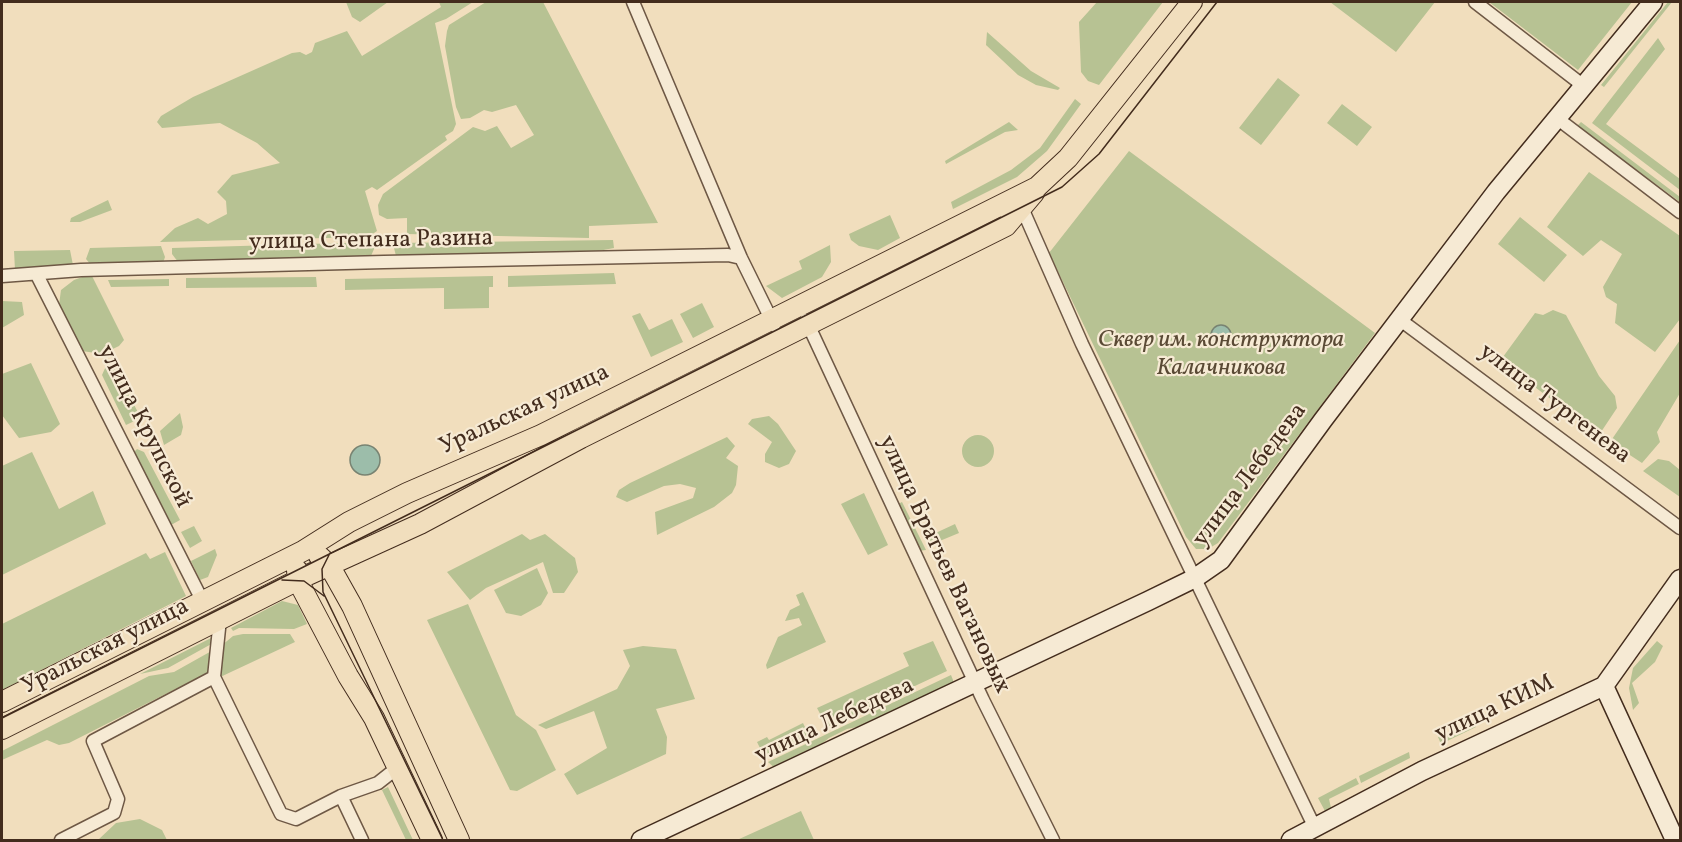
<!DOCTYPE html>
<html>
<head>
<meta charset="utf-8">
<style>
	body { margin:0 }
	#map { position:relative; width:1682px; height:842px; overflow:hidden; background:#f1debd; font-family:Vollkorn,serif }
	canvas { display:block }
	.frame { position:absolute; inset:0; border:3px solid #432c1d; pointer-events:none }
</style>
</head>
<body>
<div id="map">
<canvas width="1682" height="842"></canvas>
<div class="frame"></div>
</div>
<script>
const context = document.querySelector('canvas').getContext('2d');
context.lineJoin = 'round';
function fill(path, color) { context.fillStyle = color; context.fill(path, 'evenodd'); }
const shape = rows => new Path2D(rows.map(r => 'M' + r).join(''));
function stroke(path, color, width, dash) { context.strokeStyle = color; context.lineWidth = width; context.lineCap = dash ? 'butt' : 'round'; context.setLineDash(dash || []); context.stroke(path); }
function label(font, color, halo, rows, align = 'center') {
  context.font = font + ' Vollkorn,serif'; context.lineWidth = 4.5; context.setLineDash([]); context.textBaseline = 'middle'; context.strokeStyle = halo; context.fillStyle = color; for (const [text, x, y, turn = 0] of rows) {
    context.save(); context.translate(x, y); context.rotate((+turn || 0) * Math.PI / 180); context.textAlign = isNaN(turn) ? turn : align; if (halo) context.strokeText(text, 0, 0); context.fillText(text, 0, 0); context.restore();
  }
}
fill(shape([
	[346,2,388,2,360,22,352,17],
	[439,2,473,2,446,19,435,23,456,124,453,131,445,136,447,140,377,190,372,187,365,191,377,231,368,237,160,242,175,228,198,218,208,224,227,214,226,201,217,192,232,175,280,163,257,143,220,123,162,128,157,122,161,116,193,97,292,53,300,52,306,55,312,52,315,43,347,31,362,56,441,7],
	[486,2,543,2,658,223,589,226,589,238,407,234,407,218,387,219,379,215,378,205,383,194,473,127,485,131,497,126,511,148,534,135,516,105,492,112,484,110,470,118,461,119,456,107,445,46,447,31,449,25],
	[1097,2,1163,2,1099,85,1088,81,1081,72,1079,22],
	[1330,2,1435,2,1396,52],
	[1489,2,1632,2,1578,70],
	[1668,2,1672,2,1604,87,1601,85],
	[987,32,1031,71,1060,88,1058,90,1036,85,1018,75,986,45],
	[1658,38,1665,49,1606,124,1680,179,1680,190,1592,123],
	[1278,78,1300,95,1261,145,1239,128],
	[1075,99,1081,104,1047,151,1017,177,953,209,951,202,1011,170,1040,148],
	[1342,104,1372,127,1357,146,1327,123],
	[1009,122,1018,130,1005,132,946,164,945,161],
	[1581,122,1680,197,1680,202,1577,126],
	[1129,151,1375,333,1218,543,1208,549,1196,549,1186,537,1049,253],
	[1589,172,1680,236,1680,319,1655,352,1615,323,1617,304,1606,297,1603,287,1622,254,1601,240,1583,256,1547,227],
	[108,200,112,210,80,222,70,222,71,218],
	[890,215,900,238,878,250,859,246,851,240,849,234],
	[1520,217,1567,255,1544,282,1498,244],
	[613,240,614,248,593,252,396,256,394,248,397,243],
	[377,242,371,256,178,262,172,254,172,248],
	[830,245,831,262,822,277,782,298,766,286,802,269,799,261],
	[161,246,165,257,163,263,91,265,86,259,90,248],
	[70,250,73,265,15,270,14,251],
	[614,273,616,284,508,287,508,276],
	[85,276,92,276,124,340,119,346,102,354,82,351,59,305,61,290,74,280],
	[493,276,493,287,489,287,489,308,444,309,444,288,345,290,345,279],
	[316,277,317,287,186,288,186,278],
	[169,279,169,286,111,287,108,280],
	[2,301,22,302,24,315,2,328],
	[702,303,714,327,693,338,680,314],
	[1553,310,1566,315,1599,376,1615,396,1617,408,1599,435,1500,361,1535,313,1543,315],
	[640,313,649,330,672,319,683,342,651,357,632,316],
	[1680,340,1680,393,1657,432,1660,442,1642,463,1610,442],
	[31,363,60,424,51,432,19,438,2,415,2,374],
	[113,365,141,418,126,425,102,375,106,366],
	[180,413,183,427,181,435,164,445,160,431],
	[769,416,778,424,796,451,789,464,779,468,765,462,765,454,772,442,748,424,752,419],
	'962 451a16 16 0 1 1 32 0a16 16 0 1 1-32 0Z',
	[727,437,735,446,726,458,738,466,736,485,732,493,714,507,657,535,655,512,693,498,696,488,680,484,664,486,627,502,616,497,619,490,630,483],
	[137,449,144,452,180,520,171,525,135,457,134,452],
	[32,452,59,509,93,491,106,524,2,575,2,466],
	[1658,459,1669,461,1680,470,1680,497,1643,471],
	[864,493,888,545,868,555,841,504],
	[902,502,926,550,918,551,896,505],
	[955,524,959,533,930,545,927,537],
	[194,526,202,541,190,548,181,532],
	[522,534,530,540,545,534,575,558,578,572,564,593,553,593,543,562,486,588,470,600,447,572],
	[215,549,217,555,208,577,200,580,191,561],
	[165,552,186,596,2,690,2,624,146,553,150,559],
	[537,568,548,593,541,605,521,616,506,613,494,590],
	[803,592,826,642,767,669,766,665,778,637,802,625,799,618,785,621,790,610,800,605,796,595],
	[282,601,298,605,307,624,294,629,239,628,233,631,231,628],
	[468,604,516,715,536,730,556,770,517,791,510,790,427,620],
	[243,634,290,634,295,642,216,679,221,646,233,636],
	[213,637,215,642,168,668,140,674],
	[933,641,947,671,827,727,817,708,909,666,903,653],
	[1657,641,1663,646,1655,662,1632,683,1639,703,1633,710,1629,688,1633,668],
	[643,646,676,649,695,699,656,709,667,737,666,754,577,795,564,774,607,748,594,711,546,729,538,725,617,689,630,666,623,650],
	[215,649,211,671,69,743,59,745,47,740,2,760,2,751,149,676,174,672],
	[951,675,955,685,872,724,847,729,829,738,814,750,776,769,768,762],
	[1473,721,1476,727,1441,744,1438,737],
	[803,723,809,735,764,756,757,742,767,737,769,740],
	[1409,752,1410,758,1361,783,1359,776],
	[1356,778,1359,784,1329,799,1331,808,1325,811,1318,798],
	[388,787,413,840,406,840,382,790],
	[801,811,814,840,737,840],
	[140,819,162,830,167,840,98,840,116,823]
]), '#b7c293');
const water = shape([
	'1211 335a10 10 0 1 1 20 0a10 10 0 1 1-20 0Z',
	'350 460a15 15 0 1 1 30 0a15 15 0 1 1-30 0Z'
]);
fill(water, '#9cbdaa');
stroke(water, '#788372', 1.5);
const street = shape([
	[633,2,741,258,774,325],
	[1475,2,1585,87],
	[1558,119,1680,212],
	[1017,204,1022,208,1082,344,1315,828],
	[37,275,203,602],
	[2,276,81,270,384,262,728,255,741,258],
	[1399,319,1680,528],
	[806,320,983,700,1053,840],
	[220,619,214,677,281,814,296,819,341,796,378,783,397,768],
	[341,796,362,840],
	[61,840,114,813,118,799,93,741,214,677]
]);
const secondary = shape([
	[1604,686,1675,840],
	[641,840,1148,601,1195,578,1221,560,1323,420,1496,192,1653,2],
	[1291,840,1422,771,1604,686,1680,579]
]);
const primary = shape([
	[319,556,329,565,352,606,459,840],
	[297,570,298,581,348,676,374,718,432,840],
	[2,702,303,551,349,522,407,493,541,435,1037,187,1068,158,1192,2],
	[2,729,308,575,420,524,581,438,1006,226,1034,193]
]);
stroke(street, '#6e5845', 15);
stroke(secondary, '#432c1d', 21);
stroke(primary, '#432c1d', 22);
stroke(street, '#f6ead4', 12);
stroke(secondary, '#f6ead4', 18);
stroke(primary, '#f1debd', 20);
stroke(shape([
	[330,553,322,569,323,592,443,840],
	[282,580,304,581,324,596],
	[2,718,1062,187,1099,154,1217,2]
]), '#432c1d', 1.5);
label('24px', '#432c1d', '#f6ead4', [
	["улица Степана Разина",371,242,-1],
	["улица Тургенева",1554,405,37],
	["Уральская улица",525,411,-25],
	["улица Крупской",143,427,63],
	["улица Лебедева",1251,476,-53],
	["улица Братьев Вагановых",943,565,65],
	["Уральская улица",106,648,-27],
	["улица КИМ",1495,710,-25],
	["улица Лебедева",835,722,-25]
]);
label('italic 24px', '#5a4a35', '#f6ead4', [
	["Сквер им. конструктора",1221,342],
	["Калачникова",1221,370]
]);
</script>
</body>
</html>
